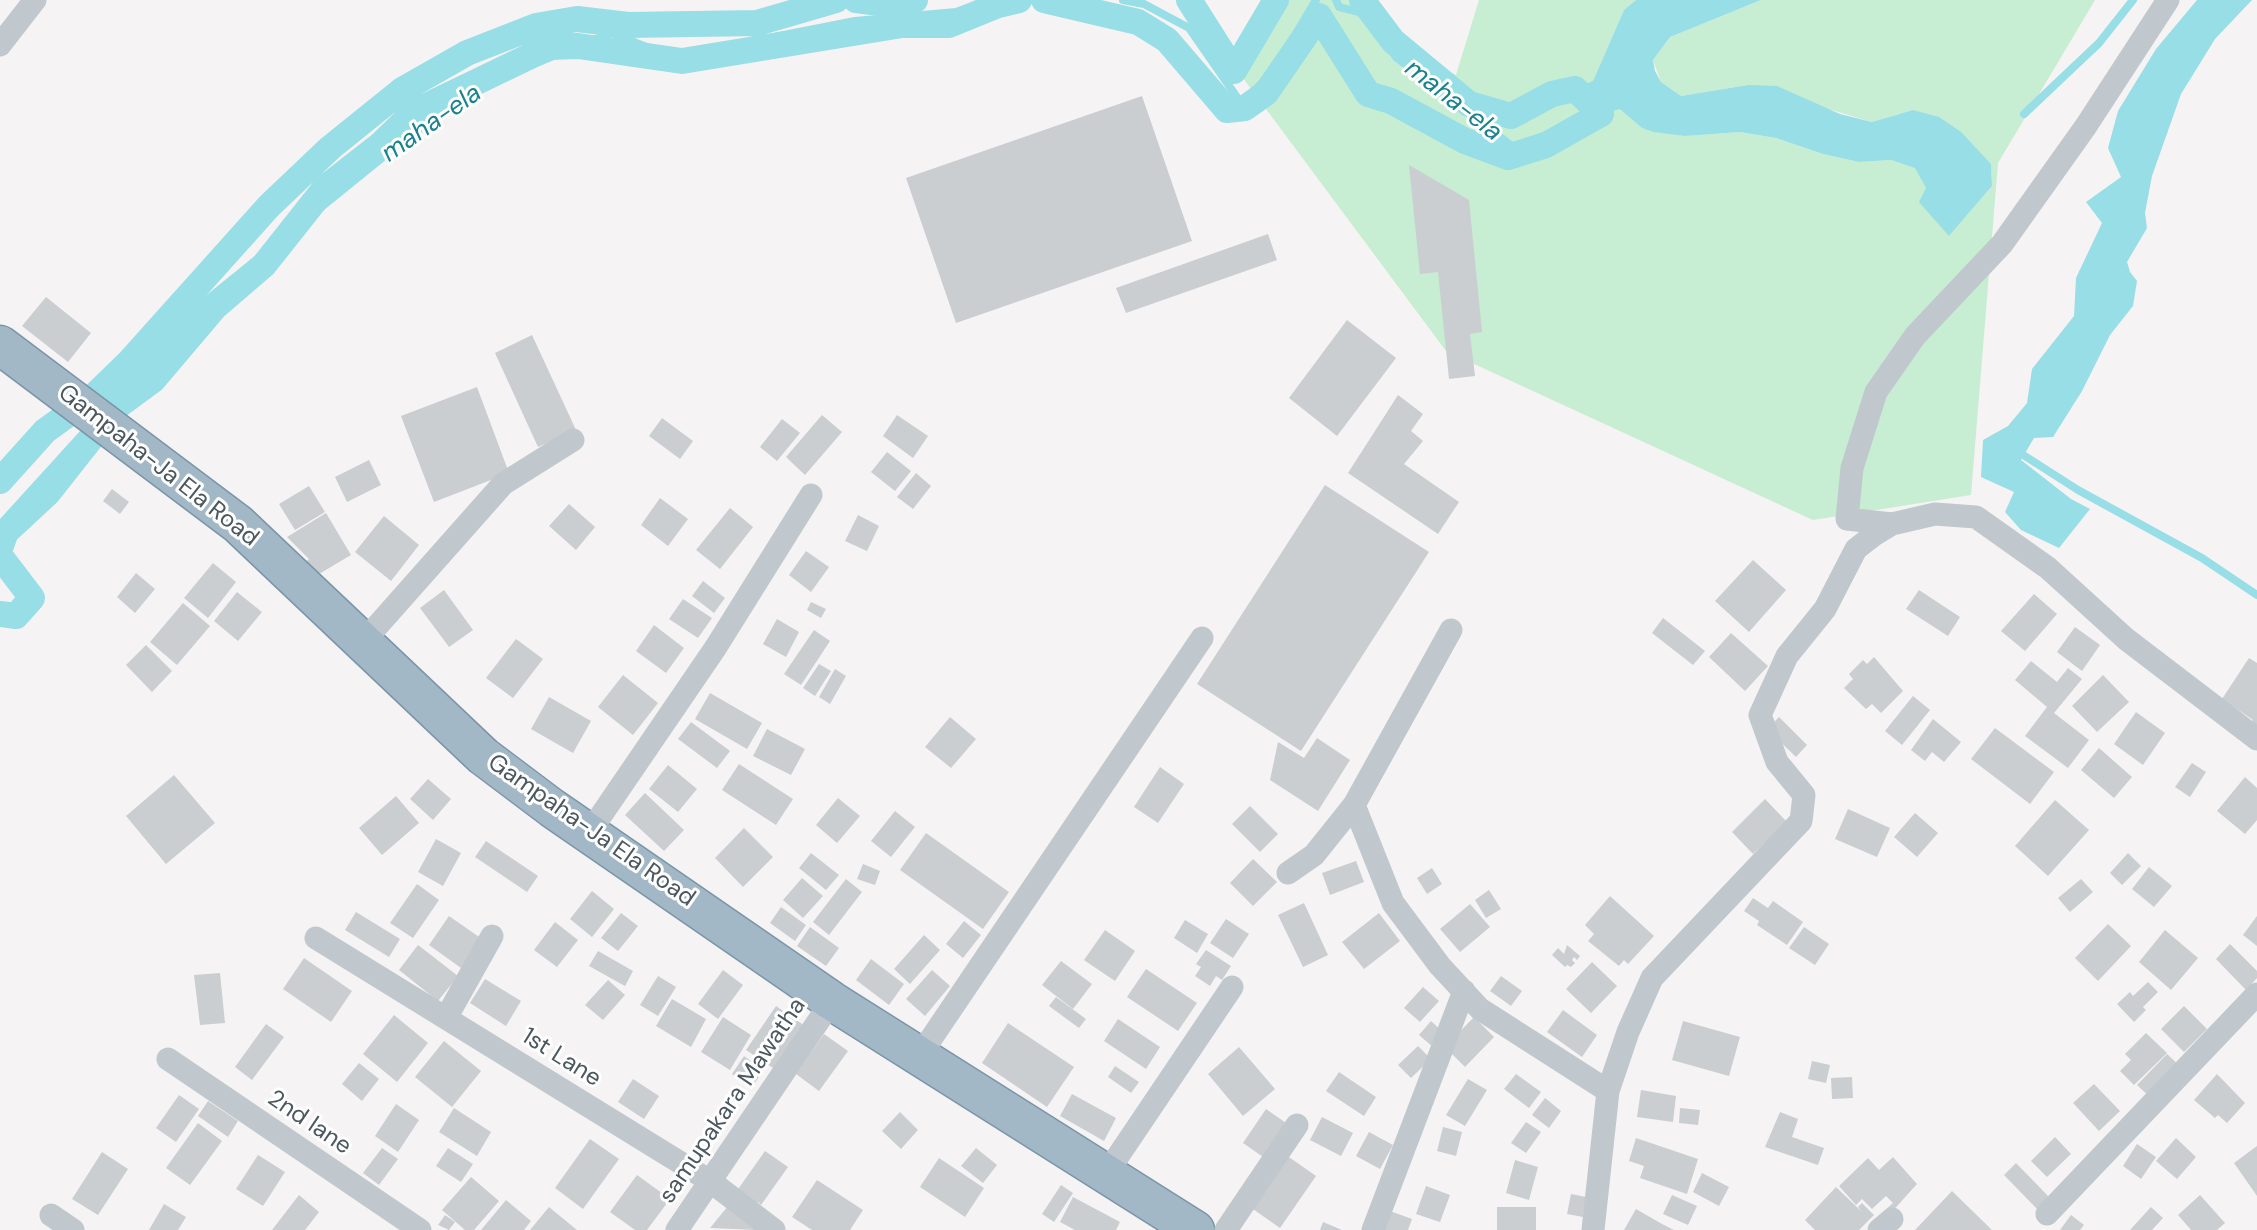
<!DOCTYPE html>
<html>
<head>
<meta charset="utf-8">
<style>
	body { margin:0 }
	canvas { display:block; background:#f5f3f3 }
</style>
</head>
<body>
<canvas width="2257" height="1230"></canvas>
<script>
const context = document.querySelector('canvas').getContext('2d');
context.lineJoin = 'round';
function fill(path, color) { context.fillStyle = color; context.fill(path, 'evenodd'); }
const shape = rows => new Path2D(rows.map(r => 'M' + r).join(''));
function stroke(path, color, width, dash) { context.strokeStyle = color; context.lineWidth = width; context.lineCap = dash ? 'butt' : 'round'; context.setLineDash(dash || []); context.stroke(path); }
function label(font, color, halo, rows, align = 'center') {
  context.font = font + ' "DM Sans",sans-serif'; context.lineWidth = 6; context.setLineDash([]); context.textBaseline = 'middle'; context.strokeStyle = halo; context.fillStyle = color; for (const [text, x, y, turn = 0] of rows) {
    context.save(); context.translate(x, y); context.rotate((+turn || 0) * Math.PI / 180); context.textAlign = isNaN(turn) ? turn : align; if (halo) context.strokeText(text, 0, 0); context.fillText(text, 0, 0); context.restore();
  }
}
fill(shape([
	[1277,0,1365,0,1393,41,1456,75,1479,0,1636,0,1624,10,1593,81,1642,128,1685,136,1740,132,1776,138,1823,154,1859,162,1891,160,1916,168,1949,236,1992,186,1991,164,1975,149,1913,110,1872,122,1748,85,1681,96,1661,82,1653,60,1670,37,1761,0,2095,0,1998,163,1971,495,1813,520,1446,351,1237,70]
]), '#c7edd2');
fill(shape([
	[1636,0,1761,0,1670,37,1653,60,1655,71,1661,82,1681,96,1748,85,1777,86,1840,114,1872,122,1913,110,1939,117,1961,132,1991,164,1992,186,1949,236,1919,202,1926,188,1915,168,1891,160,1859,162,1823,154,1776,138,1740,132,1685,136,1654,132,1642,128,1620,109,1601,114,1575,89,1593,81,1624,10],
	[2197,0,2252,0,2215,39,2181,94,2152,176,2145,213,2147,228,2127,262,2130,272,2137,281,2133,306,2110,335,2082,391,2053,437,2034,438,2021,460,2071,499,2090,509,2059,548,2021,530,2005,512,2014,492,1981,477,1983,440,2008,426,2027,403,2032,369,2074,316,2076,278,2102,223,2086,202,2121,177,2108,148,2118,111,2156,49]
]), '#97dee6');
stroke(shape([
	[1123,0,1144,4,1189,28,1241,103,1272,74,1316,0],
	[1336,0,1339,7,1366,14,1396,57,1513,147,1560,130,1605,105],
	[2024,114,2099,43,2133,0],
	[104,410,198,307,403,141,496,79,611,33,672,57,855,21,956,12,991,0],
	[2017,451,2078,490,2202,558,2257,595],
	[0,525,91,425]
]), '#97dee6', 8);
stroke(shape([
	[856,0,902,6,915,0],
	[1044,0,1138,22,1167,40,1227,110,1245,108,1266,93,1319,16,1368,94,1391,101,1465,141,1508,157,1546,145,1601,114,1575,89,1552,94,1511,116,1469,104,1393,41,1362,0],
	[1189,0,1234,71,1276,0],
	[0,481,45,431,96,394,130,361,269,206,330,148,402,90,467,53,536,26,577,19,628,25,757,23,836,0],
	[0,548,6,532,48,493,115,408,153,380,214,308,264,265,325,188,380,145,414,112,549,47,578,46,682,61,902,25,949,25,998,5,1019,0],
	[0,556,32,598,16,616,0,614]
]), '#97dee6', 26);
fill(shape([
	[1142,96,1192,241,956,323,906,178],
	[1409,165,1469,200,1482,332,1470,334,1475,376,1449,379,1438,272,1420,274],
	[1268,234,1277,260,1126,313,1116,288],
	[46,297,91,333,68,362,22,326],
	[1347,320,1396,358,1337,436,1289,398],
	[532,335,576,430,538,447,495,353],
	[477,387,509,473,434,502,401,416],
	[1398,395,1423,414,1411,431,1423,441,1404,464,1459,502,1438,534,1348,473],
	[822,415,842,432,805,475,786,457],
	[897,415,928,436,913,458,883,436],
	[662,418,693,441,680,459,649,436],
	[782,419,800,433,777,461,760,447],
	[887,452,911,471,895,491,871,472],
	[369,460,381,485,347,502,335,477],
	[916,473,931,486,913,509,897,497],
	[1325,485,1429,552,1301,751,1197,684],
	[309,486,325,512,295,530,279,504],
	[112,489,129,502,120,514,103,501],
	[660,498,688,519,668,546,641,525],
	[569,504,595,527,576,550,549,526],
	[730,508,753,527,720,569,696,550],
	[326,513,351,555,314,577,303,565,309,559,287,537],
	[858,515,879,526,867,551,845,541],
	[384,516,419,545,391,581,355,552],
	[806,551,829,567,811,592,789,575],
	[1753,560,1786,590,1749,632,1715,601],
	[213,563,236,582,208,618,184,598],
	[136,573,155,589,135,613,117,597],
	[703,581,725,598,714,613,692,596],
	[444,590,473,630,449,647,420,608],
	[1919,590,1960,617,1948,636,1906,609],
	[237,592,262,612,238,641,214,621],
	[2034,594,2057,614,2025,651,2001,631],
	[683,599,712,618,698,638,669,619],
	[811,602,826,609,821,618,807,610],
	[183,603,210,626,177,665,150,642],
	[1663,618,1705,651,1693,665,1652,633],
	[777,619,799,632,786,657,763,644],
	[654,625,684,648,666,673,636,651],
	[2075,627,2100,645,2082,671,2057,652],
	[814,630,830,641,801,685,784,674],
	[1731,633,1768,666,1745,691,1709,657],
	[516,639,543,659,513,698,486,678],
	[146,645,172,671,152,692,126,665],
	[1874,657,1903,691,1881,713,1872,704,1866,709,1844,688,1853,679,1849,674,1863,660,1867,664],
	[2249,658,2257,663,2257,731,2249,726,2253,720,2222,699],
	[2031,661,2057,682,2068,668,2082,679,2054,713,2089,740,2068,768,2025,736,2047,707,2015,680],
	[819,664,831,671,815,696,803,688],
	[835,669,846,676,830,704,819,697],
	[623,675,658,703,633,735,598,707],
	[2103,675,2129,702,2097,732,2072,706],
	[710,693,762,723,747,749,695,719],
	[1913,696,1930,710,1902,745,1885,731],
	[549,697,591,721,573,753,531,729],
	[2136,712,2165,733,2143,765,2114,744],
	[950,717,976,739,951,768,925,747],
	[1779,717,1807,745,1796,757,1767,729],
	[1933,719,1961,742,1944,762,1932,752,1925,761,1911,750],
	[691,722,730,751,717,768,678,739],
	[1995,728,2054,772,2030,804,1971,759],
	[767,729,805,749,791,775,753,756],
	[1317,738,1350,760,1318,811,1270,780,1278,742,1304,758],
	[2099,748,2132,777,2114,798,2081,770],
	[2192,763,2206,772,2190,797,2175,787],
	[739,764,793,799,776,825,722,790],
	[668,765,697,789,678,812,649,789],
	[1160,767,1184,784,1158,823,1134,807],
	[174,775,215,823,166,864,126,816],
	[2245,777,2257,788,2257,820,2245,834,2217,811],
	[428,779,451,799,433,820,410,799],
	[645,793,684,830,664,851,625,815],
	[396,796,419,823,382,855,359,828],
	[838,798,860,816,837,843,816,825],
	[1765,799,1787,822,1753,854,1732,832],
	[2055,800,2089,830,2048,876,2015,846],
	[1250,806,1278,834,1260,852,1232,824],
	[1848,809,1890,828,1877,857,1835,839],
	[895,811,915,827,891,857,871,841],
	[1915,813,1938,833,1917,857,1894,837],
	[744,828,773,857,743,887,715,858],
	[926,833,1009,892,983,929,900,870],
	[436,839,461,853,443,886,418,872],
	[486,841,538,876,527,892,475,857],
	[811,853,839,875,826,890,799,868],
	[2128,853,2141,866,2122,885,2110,873],
	[1253,859,1277,882,1253,906,1230,883],
	[1356,861,1364,882,1330,895,1322,873],
	[863,864,880,871,875,885,857,879],
	[2149,867,2172,886,2154,907,2132,889],
	[1432,868,1442,884,1427,894,1417,878],
	[802,878,823,896,803,918,783,900],
	[846,879,862,892,829,935,813,922],
	[2081,879,2093,892,2070,912,2058,898],
	[417,884,439,900,413,938,390,923],
	[1489,890,1501,909,1486,918,1475,900],
	[592,891,614,909,592,937,570,919],
	[1610,896,1654,936,1628,964,1624,960,1619,966,1588,941,1594,934,1585,925],
	[1753,898,1768,908,1773,901,1803,922,1787,945,1757,925,1759,921,1744,911],
	[1304,903,1328,955,1303,967,1278,915],
	[1470,904,1490,927,1460,952,1440,929],
	[781,907,806,925,795,941,770,923],
	[356,912,400,939,389,957,345,930],
	[621,913,638,926,618,951,601,938],
	[1379,913,1400,941,1364,969,1342,942],
	[449,916,482,939,461,968,429,945],
	[2257,916,2257,946,2243,935],
	[1226,919,1249,934,1233,958,1210,943],
	[1185,920,1208,934,1197,953,1174,938],
	[964,921,981,935,963,958,946,944],
	[555,922,578,940,557,967,534,950],
	[2108,924,2131,946,2098,981,2075,958],
	[810,927,839,948,826,966,797,946],
	[1804,927,1829,944,1815,965,1789,948],
	[1105,930,1135,951,1115,981,1084,960],
	[2165,930,2198,958,2171,990,2139,962],
	[924,935,940,950,910,984,894,969],
	[2230,944,2257,971,2257,978,2246,990,2216,959],
	[418,945,458,976,438,1001,399,970],
	[1567,945,1580,956,1577,960,1574,957,1572,960,1575,963,1571,967,1567,965,1565,967,1552,955,1558,948,1564,954],
	[1206,950,1231,966,1222,980,1216,976,1210,986,1195,976,1201,967,1196,964],
	[598,951,633,971,625,986,589,966],
	[304,958,352,991,331,1022,283,989],
	[871,959,904,984,889,1005,856,980],
	[1061,961,1092,984,1073,1009,1042,985],
	[1592,962,1617,986,1591,1013,1566,989],
	[1146,969,1197,1003,1178,1031,1127,997],
	[723,970,743,985,718,1019,698,1004],
	[932,970,950,986,925,1016,906,999],
	[220,973,225,1023,200,1025,194,975],
	[658,976,676,987,658,1016,640,1005],
	[1501,976,1522,991,1511,1006,1490,991],
	[485,979,521,1001,506,1026,470,1003],
	[608,980,625,995,603,1020,585,1005],
	[2148,982,2158,992,2143,1007,2146,1010,2134,1022,2117,1004,2130,992,2133,996],
	[1423,987,1439,1001,1420,1022,1404,1008],
	[1056,997,1086,1019,1079,1028,1049,1006],
	[672,999,706,1019,691,1047,656,1026],
	[776,1006,805,1026,776,1070,746,1050],
	[2184,1006,2207,1029,2184,1052,2161,1029],
	[1563,1010,1597,1035,1582,1057,1547,1032],
	[394,1015,428,1043,397,1082,363,1054],
	[723,1017,751,1035,730,1070,701,1052],
	[1474,1017,1494,1037,1465,1067,1445,1047],
	[1118,1019,1160,1047,1146,1069,1104,1041],
	[1431,1021,1445,1034,1433,1047,1419,1035],
	[1683,1021,1740,1037,1729,1076,1672,1060],
	[1008,1023,1074,1067,1047,1107,982,1063],
	[266,1024,284,1037,252,1080,235,1067],
	[2146,1033,2167,1053,2134,1085,2120,1071,2131,1060,2125,1054],
	[824,1034,848,1051,819,1091,796,1074],
	[444,1041,481,1071,452,1107,415,1077],
	[1418,1046,1431,1059,1411,1078,1398,1065],
	[1239,1047,1275,1089,1243,1116,1208,1074],
	[2167,1054,2181,1067,2152,1099,2137,1085],
	[744,1056,764,1070,751,1088,732,1074],
	[1812,1061,1830,1065,1826,1083,1808,1079],
	[359,1063,379,1079,362,1101,342,1084],
	[1115,1066,1139,1082,1131,1093,1108,1077],
	[1339,1072,1376,1097,1364,1116,1326,1091],
	[1516,1074,1541,1092,1529,1108,1504,1089],
	[2217,1074,2245,1103,2227,1123,2218,1115,2215,1118,2194,1100],
	[1852,1077,1853,1098,1832,1099,1831,1078],
	[633,1079,659,1096,644,1119,618,1102],
	[1468,1079,1487,1090,1465,1126,1446,1115],
	[2094,1084,2120,1111,2099,1131,2073,1103],
	[1641,1090,1676,1096,1673,1122,1637,1117],
	[1072,1094,1116,1118,1104,1141,1060,1116],
	[179,1095,199,1109,176,1142,156,1128],
	[1545,1098,1561,1111,1549,1128,1532,1115],
	[208,1101,238,1121,228,1137,198,1116],
	[396,1104,419,1120,398,1152,375,1136],
	[454,1108,491,1132,477,1156,439,1132],
	[1680,1108,1700,1110,1698,1125,1679,1123],
	[1266,1109,1289,1125,1266,1159,1243,1143],
	[900,1112,918,1130,901,1149,882,1131],
	[1780,1112,1798,1119,1792,1137,1824,1148,1818,1165,1765,1147],
	[1322,1117,1353,1133,1341,1156,1310,1140],
	[1526,1122,1541,1132,1526,1153,1511,1143],
	[198,1123,222,1141,190,1185,166,1168],
	[1443,1127,1462,1132,1456,1156,1437,1151],
	[1369,1132,1393,1145,1380,1169,1356,1156],
	[2055,1137,2071,1154,2047,1177,2031,1161],
	[1636,1138,1698,1159,1687,1194,1640,1178,1644,1166,1629,1161],
	[2176,1138,2196,1157,2177,1179,2156,1161],
	[590,1139,619,1159,583,1209,555,1188],
	[2137,1144,2156,1157,2141,1179,2123,1166],
	[2257,1146,2257,1196,2234,1163],
	[382,1148,398,1159,379,1185,363,1173],
	[448,1148,473,1164,461,1182,436,1166],
	[976,1148,997,1165,983,1183,961,1166],
	[765,1151,788,1167,761,1205,758,1202,753,1209,734,1195],
	[102,1152,128,1169,98,1215,72,1199],
	[258,1155,285,1172,263,1206,236,1189],
	[1286,1155,1316,1176,1280,1228,1250,1207],
	[1893,1157,1917,1184,1889,1215,1885,1210,1893,1203,1886,1196,1872,1209,1862,1199,1856,1205,1839,1186,1868,1158,1879,1170],
	[939,1158,984,1188,965,1217,920,1187],
	[1515,1160,1538,1167,1529,1200,1506,1193],
	[2016,1163,2051,1199,2039,1211,2004,1175],
	[1702,1173,1729,1187,1719,1206,1693,1192],
	[637,1175,670,1199,647,1230,635,1230,610,1212],
	[471,1177,499,1201,474,1230,465,1230,442,1210],
	[817,1180,863,1210,850,1230,812,1230,792,1217],
	[1061,1185,1073,1193,1054,1222,1042,1214],
	[1426,1186,1450,1195,1440,1222,1416,1214],
	[1836,1187,1861,1211,1858,1207,1862,1203,1874,1215,1859,1230,1815,1230,1805,1220],
	[1952,1191,1992,1230,1915,1230],
	[1571,1194,1586,1197,1583,1217,1567,1214],
	[299,1195,319,1212,305,1230,272,1230],
	[1672,1195,1697,1206,1688,1225,1663,1214],
	[2200,1195,2225,1223,2217,1230,2191,1230,2178,1215],
	[1073,1197,1120,1222,1116,1230,1075,1230,1060,1222],
	[506,1200,531,1221,524,1230,481,1230],
	[164,1204,186,1217,178,1230,149,1230],
	[728,1206,756,1230,710,1228],
	[549,1207,577,1230,530,1230],
	[1497,1207,1536,1207,1536,1230,1497,1230],
	[2151,1207,2163,1218,2152,1230,2130,1230],
	[1636,1209,1662,1224,1674,1230,1624,1230],
	[1387,1210,1412,1219,1408,1230,1380,1230],
	[445,1215,455,1222,449,1230,438,1225],
	[2071,1215,2084,1225,2080,1230,2060,1230],
	[1323,1222,1342,1230,1320,1230]
]), '#caced1');
const trunk = shape([
	[0,345,238,524,483,756,552,808,832,1001,1195,1230]
]);
stroke(trunk, '#7a95a8', 41);
stroke(shape([
	[0,45,35,0],
	[1892,524,1847,519,1852,468,1876,392,1915,336,2002,244,2086,126,2168,0],
	[1451,630,1354,805,1393,903,1440,966,1480,1009,1608,1091],
	[363,642,503,484,573,440],
	[589,833,716,647,811,495],
	[1288,873,1314,855,1354,805],
	[316,938,710,1181,774,1230],
	[446,1018,492,936],
	[920,1055,1202,638],
	[168,1059,420,1230],
	[1106,1174,1232,987],
	[2047,1214,2257,994],
	[51,1215,73,1230],
	[677,1230,832,1001],
	[1226,1230,1297,1125],
	[1373,1230,1464,991],
	[1593,1230,1608,1091,1628,1032,1652,978,1801,821,1804,795,1777,762,1760,715,1787,656,1825,609,1856,549,1874,535,1892,524,1935,514,1976,517,2048,568,2126,639,2257,739],
	[1879,1230,1892,1219]
]), '#c0c8ce', 23);
stroke(trunk, '#a2b8c6', 38);
label('24px', '#4c585f', '#fff', [
	["Gampaha-Ja Ela Road",158,466,38],
	["Gampaha-Ja Ela Road",591,831,35],
	["1st Lane",561,1058,32],
	["samupakara Mawatha",733,1101,-56],
	["2nd lane",309,1123,34]
]);
label('italic 26px', '#18828f', '#fff', [
	["maha-ela",1453,101,38],
	["maha-ela",432,124,-35]
]);
</script>
</body>
</html>
